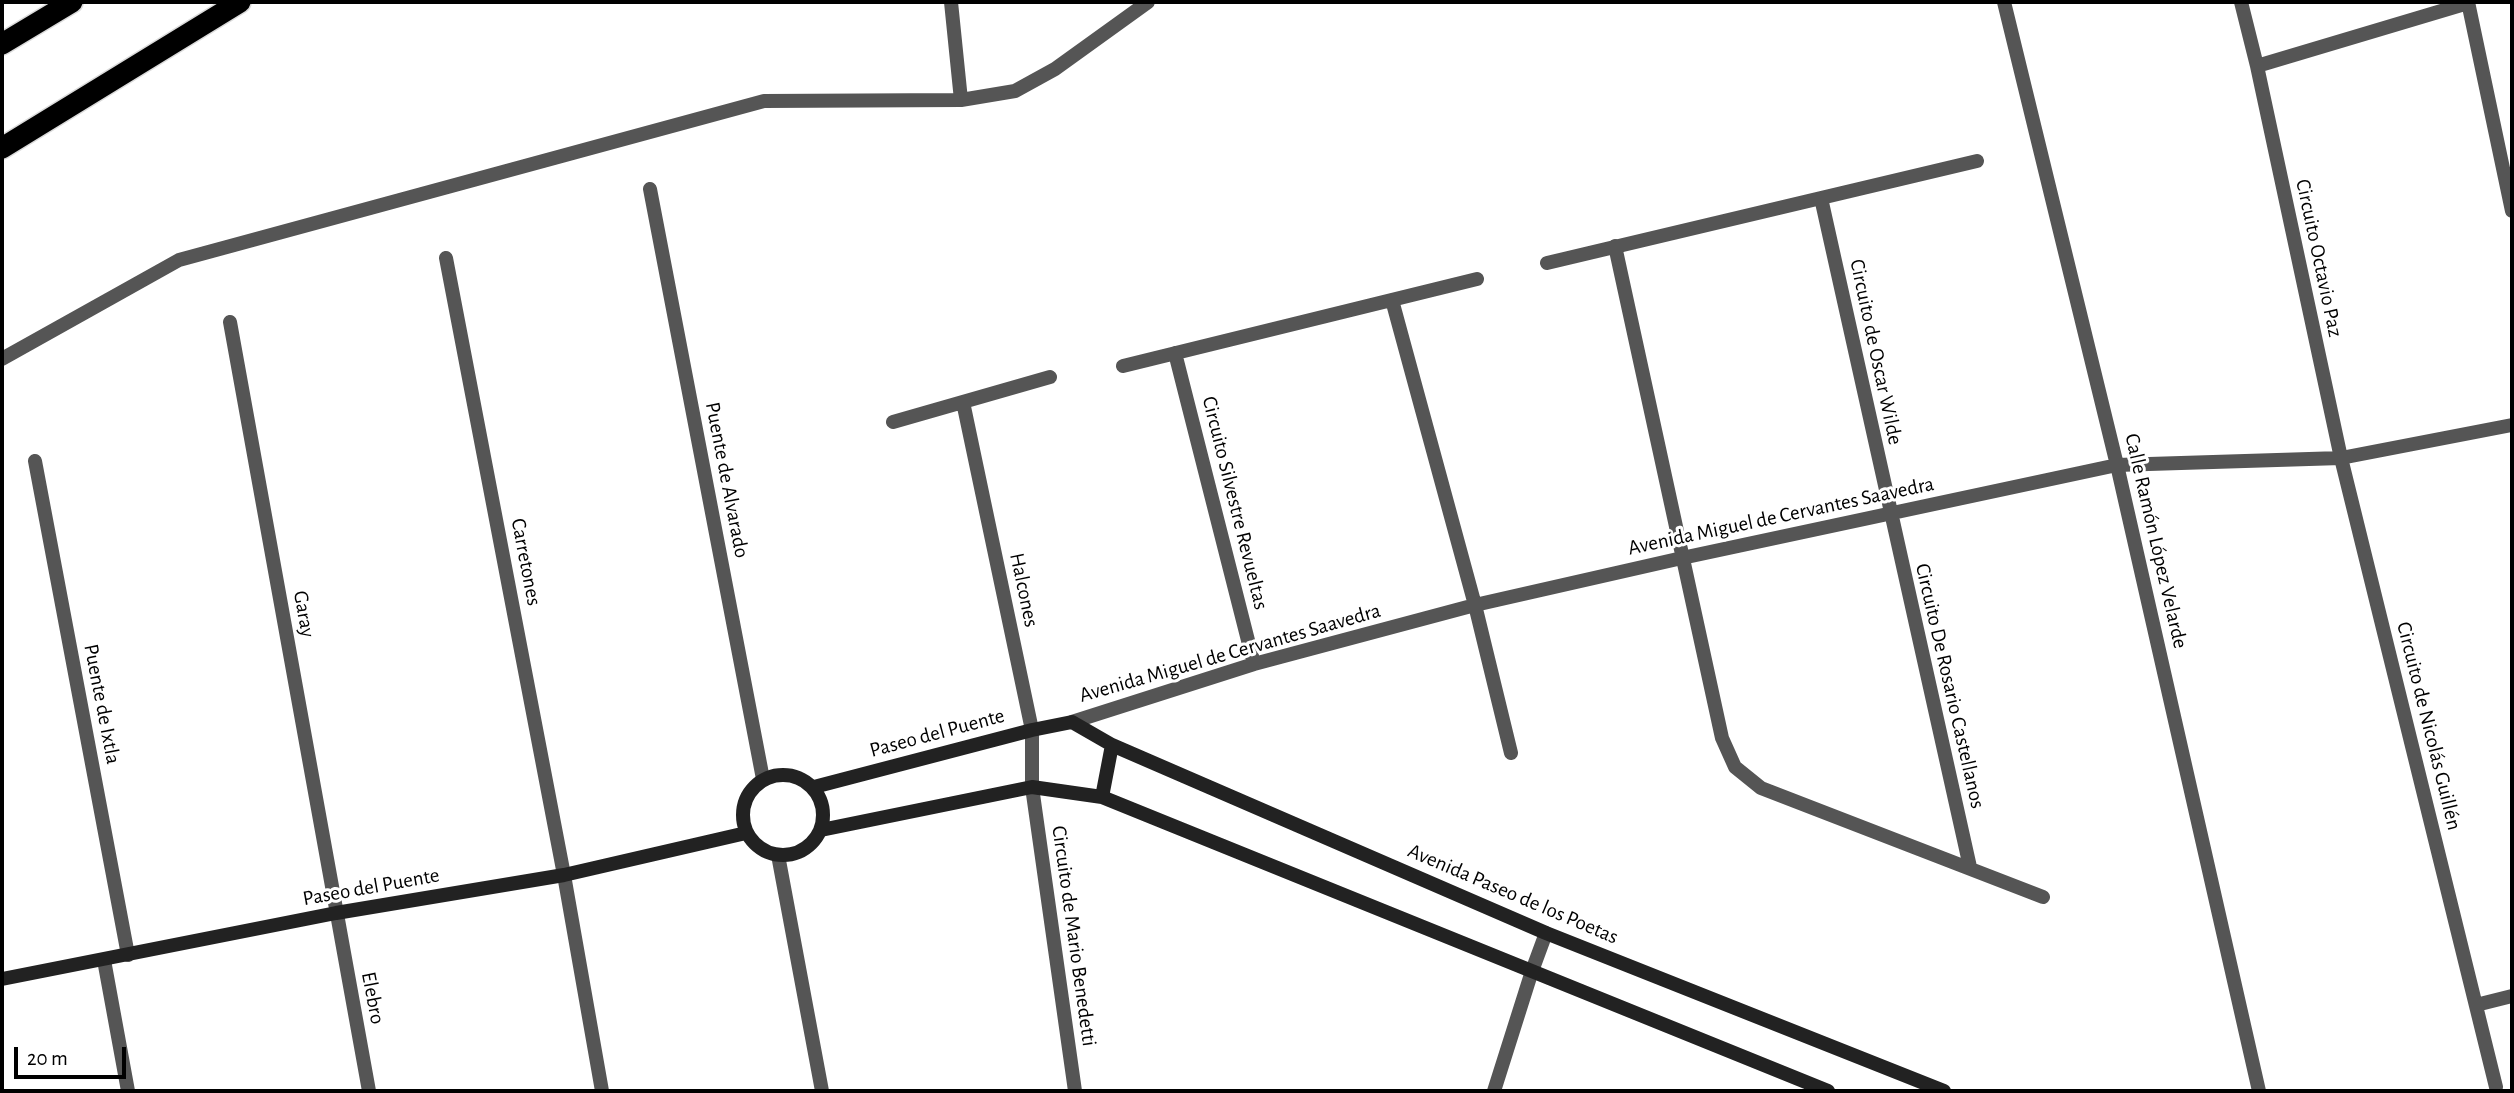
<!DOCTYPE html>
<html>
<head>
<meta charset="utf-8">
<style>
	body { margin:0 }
	#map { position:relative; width:2514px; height:1093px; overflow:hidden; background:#fff; font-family:"Alegreya Sans",sans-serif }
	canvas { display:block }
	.frame { position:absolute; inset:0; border:4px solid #000; pointer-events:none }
	.scale { position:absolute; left:14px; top:1047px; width:112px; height:32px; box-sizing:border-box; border:4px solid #000; border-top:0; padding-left:9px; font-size:21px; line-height:24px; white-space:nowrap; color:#000; -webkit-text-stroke:5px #fff; paint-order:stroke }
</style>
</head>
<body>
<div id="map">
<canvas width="2514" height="1093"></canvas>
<div class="frame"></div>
<div class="scale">20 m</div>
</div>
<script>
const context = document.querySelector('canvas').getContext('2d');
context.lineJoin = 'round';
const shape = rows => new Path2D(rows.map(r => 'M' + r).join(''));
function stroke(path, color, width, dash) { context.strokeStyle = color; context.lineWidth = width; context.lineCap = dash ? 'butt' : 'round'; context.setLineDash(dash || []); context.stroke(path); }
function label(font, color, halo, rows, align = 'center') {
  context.font = font + ' "Alegreya Sans",sans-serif'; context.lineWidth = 6; context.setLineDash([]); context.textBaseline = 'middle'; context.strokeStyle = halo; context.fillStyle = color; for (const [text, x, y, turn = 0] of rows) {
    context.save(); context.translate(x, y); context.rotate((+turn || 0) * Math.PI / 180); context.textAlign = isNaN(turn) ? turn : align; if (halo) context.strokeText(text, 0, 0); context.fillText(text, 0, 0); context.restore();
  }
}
const highway = shape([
	[2,44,72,2],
	[2,148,240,2]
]);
stroke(highway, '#dbdbdb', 24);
stroke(shape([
	[951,2,961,100],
	[2004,2,2117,465,2259,1091],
	[2241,2,2257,66,2341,458,2496,1087],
	[2468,2,2512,211],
	[2257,66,2468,3],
	[650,189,763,779],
	[1821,198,1970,867],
	[1615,246,1722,738,1735,767,1761,788,2043,897],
	[446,258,564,875,602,1091],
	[1547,263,1977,161],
	[1392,300,1475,605,1511,753],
	[230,322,369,1091],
	[1175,353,1254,664],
	[2,359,179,260,764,101,961,100,1015,91,1055,69,1148,2],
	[1123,366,1477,279],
	[963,402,1032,730,1032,787,1075,1091],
	[893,422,1050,377],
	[35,461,128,955],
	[1072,722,1254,664,1475,605,1682,558,2117,465,2341,458,2512,425],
	[778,855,822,1091],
	[104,960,128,1091],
	[2476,1005,2512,996],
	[1494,1091,1532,971,1546,933]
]), '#555', 14);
stroke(shape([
	'743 815a40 40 0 1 1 80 0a40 40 0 1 1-80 0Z',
	[814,787,1032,730,1072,722,1112,745,1546,933,1944,1091],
	[1102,797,1112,745],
	[821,830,1032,787,1102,797,1828,1091],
	[2,979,336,913,564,875,746,833]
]), '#222', 14);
stroke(highway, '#000', 21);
label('21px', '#000', '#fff', [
	["Circuito Octavio Paz",2319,258,78],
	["Circuito de Oscar Wilde",1876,352,78],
	["Puente de Alvarado",727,480,79],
	["Circuito Silvestre Revueltas",1235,503,76],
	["Avenida Miguel de Cervantes Saavedra",1781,516,-12],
	["Calle Ramón López Velarde",2156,541,77],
	["Carretones",526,562,79],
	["Halcones",1024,590,78],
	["Garay",304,614,80],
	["Avenida Miguel de Cervantes Saavedra",1230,653,-16],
	["Circuito De Rosario Castellanos",1950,686,77],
	["Puente de Ixtla",102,704,79],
	["Circuito de Nicolás Guillén",2429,726,76],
	["Paseo del Puente",937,733,-15],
	["Paseo del Puente",371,887,-10],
	["Avenida Paseo de los Poetas",1513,894,23],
	["Circuito de Mario Benedetti",1074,936,82],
	["Elebro",373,998,79]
]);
</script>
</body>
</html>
